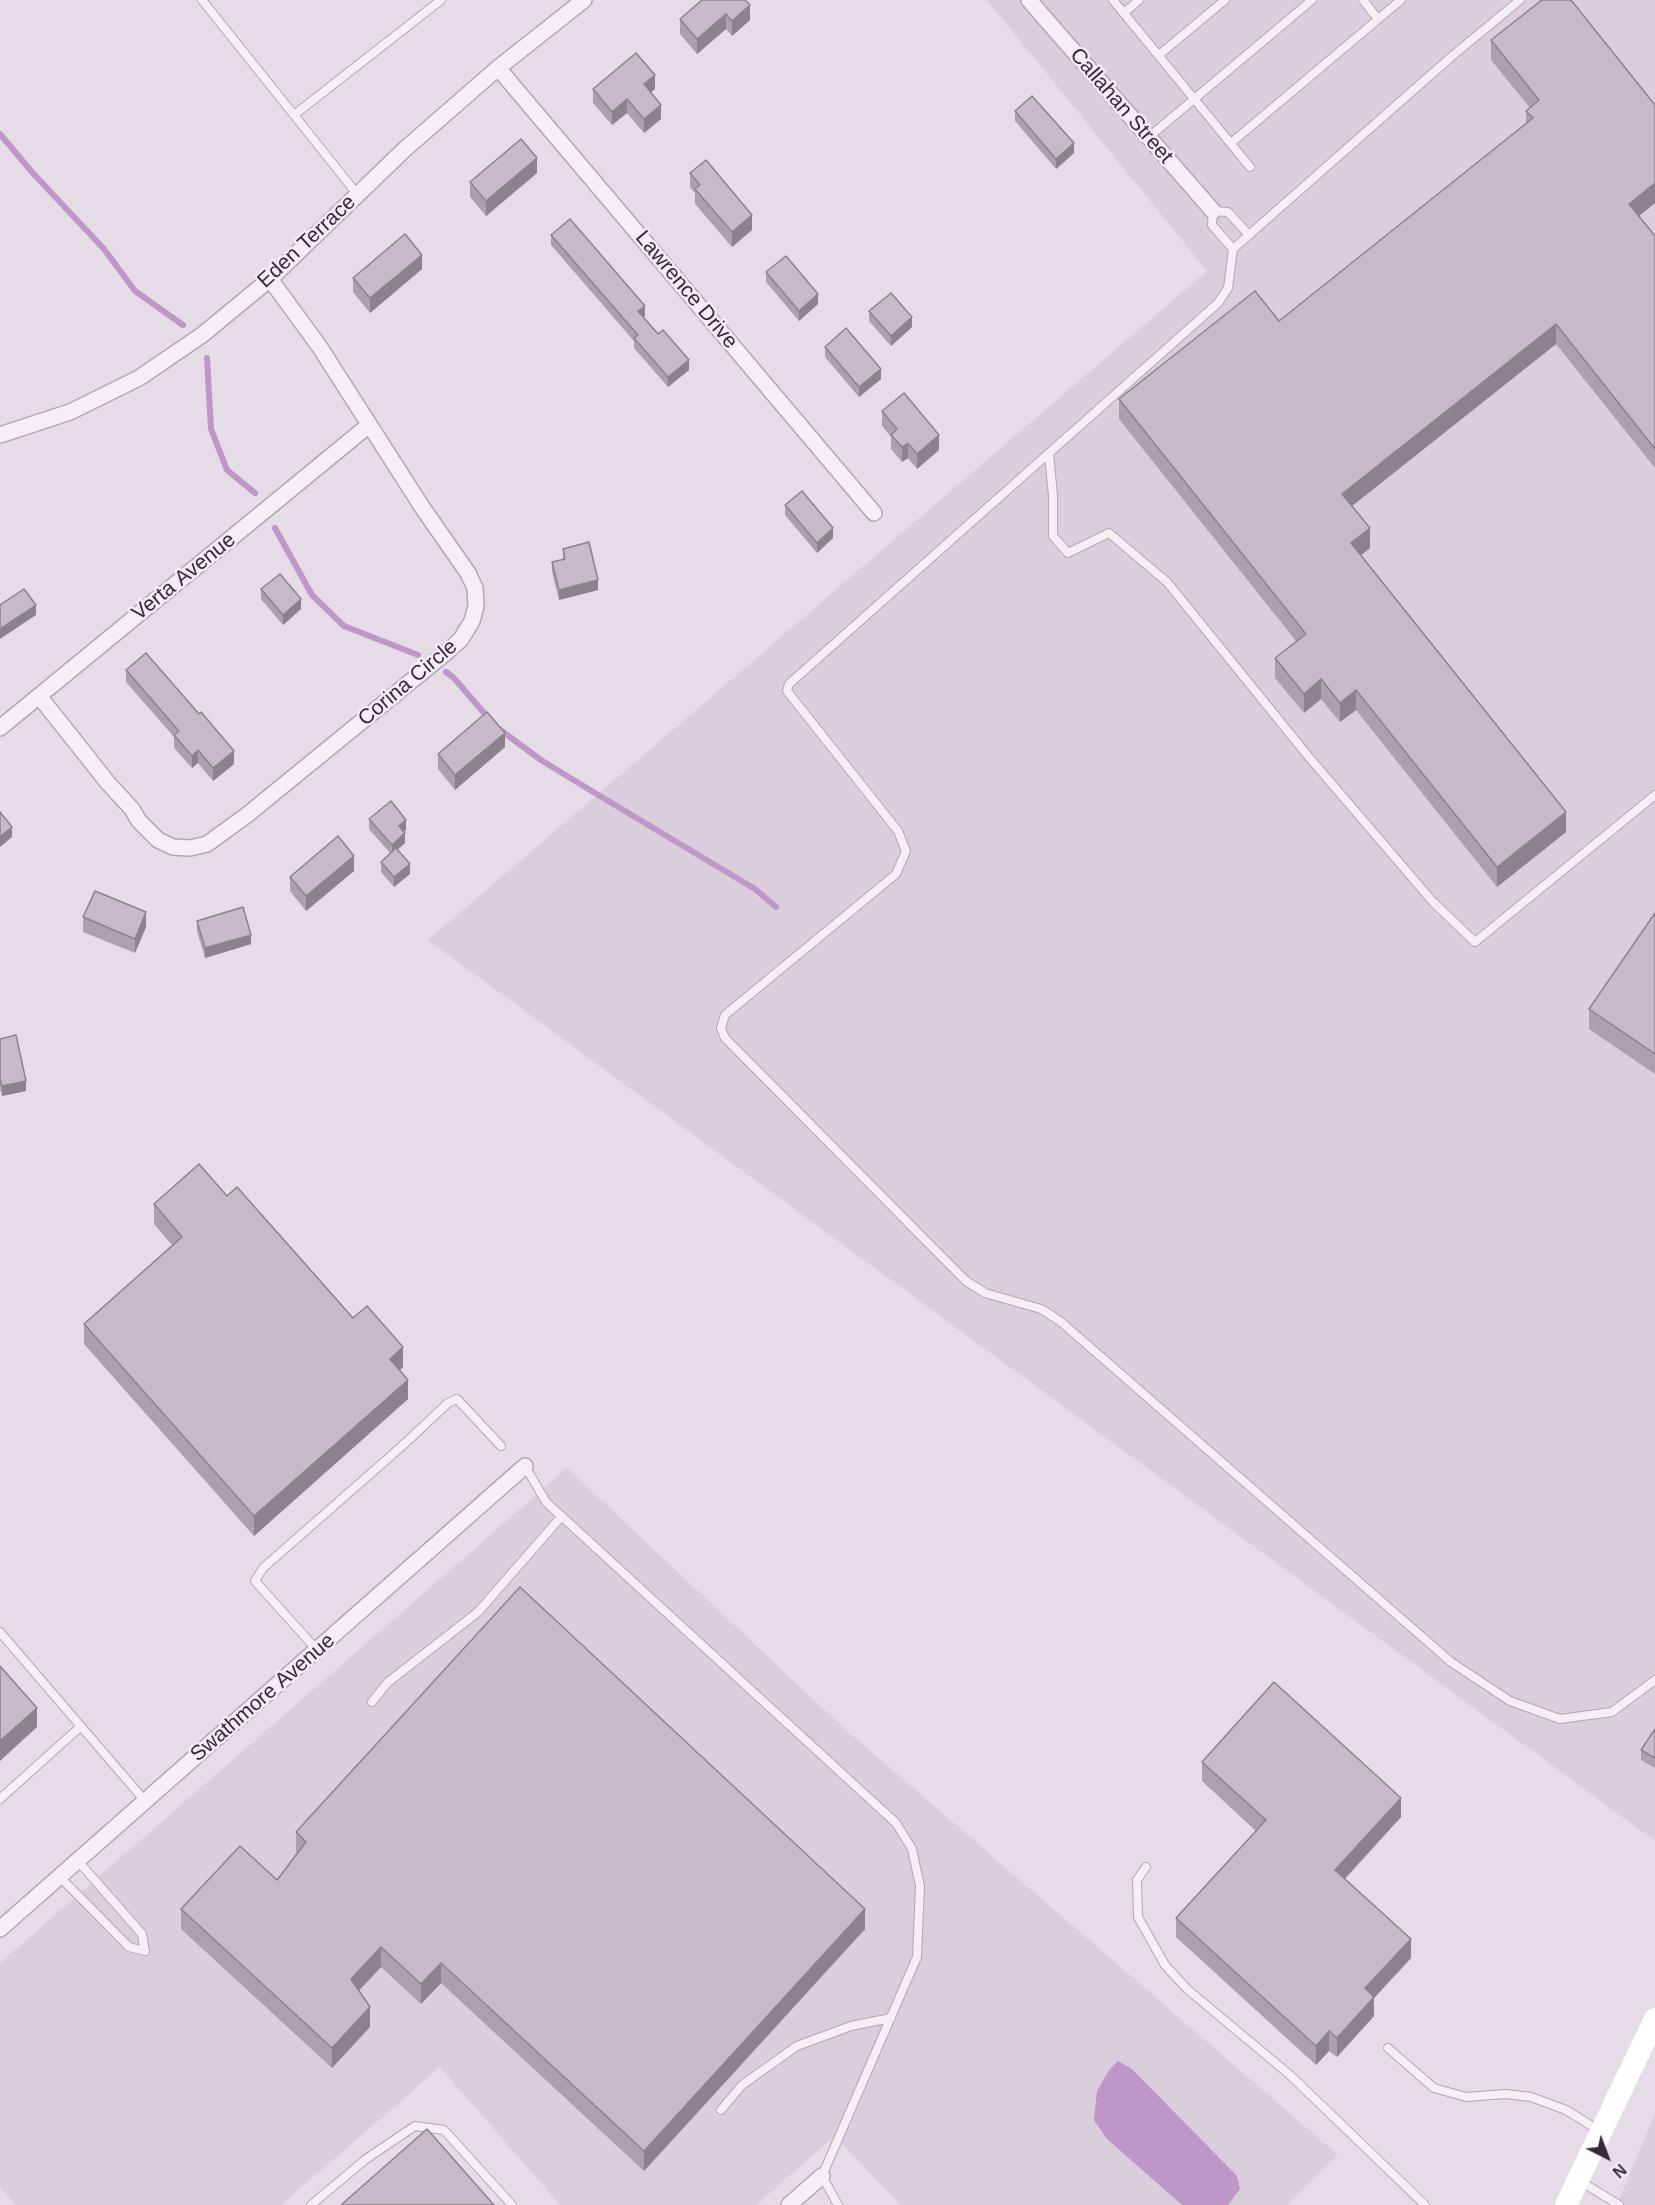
<!DOCTYPE html>
<html>
<head>
<meta charset="utf-8">
<style>
	body { margin:0 }
	#map { position:relative; width:1655px; height:2205px; overflow:hidden; background:#e6dce7; font-family:Arial,sans-serif }
	canvas { display:block }
	.north { position:absolute; left:1577px; top:2127px; width:60px; height:60px; -webkit-text-stroke:4px #f3ebf5; paint-order:stroke; rotate:138deg; font-size:16px; font-weight:700; line-height:24px; text-align:center; color:#3b263d }
	.north::after { content:''; display:block; margin:auto; width:21px; height:27px; background:#3b263d; clip-path:polygon(50% 0,100% 100%,50% 72%,0 100%) }
</style>
</head>
<body>
<div id="map">
<canvas width="1655" height="2205"></canvas>
<div class="north">N</div>
</div>
<script>
const context = document.querySelector('canvas').getContext('2d');
context.lineJoin = 'round';
function fill(path, color) { context.fillStyle = color; context.fill(path, 'evenodd'); }
const shape = rows => new Path2D(rows.map(r => 'M' + r).join(''));
function stroke(path, color, width, dash) { context.strokeStyle = color; context.lineWidth = width; context.lineCap = dash ? 'butt' : 'round'; context.setLineDash(dash || []); context.stroke(path); }
function label(font, color, halo, rows, align = 'center') {
  context.font = font + ' Arial,sans-serif'; context.lineWidth = 5; context.setLineDash([]); context.textBaseline = 'middle'; context.strokeStyle = halo; context.fillStyle = color; for (const [text, x, y, turn = 0] of rows) {
    context.save(); context.translate(x, y); context.rotate((+turn || 0) * Math.PI / 180); context.textAlign = isNaN(turn) ? turn : align; if (halo) context.strokeText(text, 0, 0); context.fillText(text, 0, 0); context.restore();
  }
}
fill(shape([
	[987,0,1655,0,1655,1841,428,940,1207,271],
	[567,1468,845,1729,1338,2155,1287,2205,900,2205,835,2136,756,2205,560,2205,440,2067,281,2205,16,2205,0,2187,0,1963],
	[1655,2113,1655,2205,1617,2205]
]), '#dacedc');
fill(shape([
	[1118,2061,1132,2069,1237,2176,1240,2189,1228,2205,1182,2205,1107,2139,1094,2120,1097,2091,1109,2070]
]), '#be96c8');
stroke(shape([
	[0,134,31,171,104,249,135,291,183,325],
	[207,358,211,429,227,470,255,493],
	[275,528,312,595,344,626,418,655],
	[446,672,454,678,490,720],
	[499,729,541,760,590,790,755,889,776,907]
]), '#be96c8', 6);
const service = shape([
	[202,0,294,115],
	[1113,0,1250,167],
	[1363,0,1378,19],
	[1520,0,1451,57,1233,249,1228,288,1218,303,789,684,787,691,898,831,906,851,896,874,725,1015,721,1028,725,1038,966,1281,985,1293,1041,1309,1060,1321,1451,1662,1510,1701,1560,1719,1612,1712,1655,1680],
	[1124,13,1139,0],
	[1159,55,1225,0],
	[1149,137,1312,0],
	[1231,143,1401,0],
	[357,194,294,115,441,0],
	[1233,249,1212,225,1213,211,1228,212,1249,235],
	[1049,454,1053,496,1053,536,1068,553,1109,533,1167,582,1308,756,1433,902,1475,942,1655,795],
	[525,1466,546,1502,896,1823,912,1849,920,1886,917,1957,822,2176,838,2205],
	[0,1632,145,1801],
	[317,1650,255,1581,263,1568,401,1447,448,1403,457,1399,501,1446],
	[372,1702,387,1683,478,1612,561,1517],
	[0,1799,80,1727],
	[1146,1867,1137,1880,1138,1917,1165,1965,1187,1989,1290,2075,1425,2205],
	[60,1877,129,1947,145,1951,142,1934,78,1861],
	[1388,2048,1434,2088,1466,2097,1506,2094,1531,2097,1566,2110,1600,2131],
	[721,2110,742,2085,797,2046,851,2026,891,2018],
	[1580,2181,1619,2205],
	[311,2205,366,2159,415,2126,444,2130,512,2205]
]);
const minor = shape([
	[1029,0,1213,211],
	[498,68,874,513],
	[0,435,70,412,139,378,202,335,270,279,405,149,498,68,584,0],
	[39,696,108,783,132,809,139,821,158,840,173,847,190,848,207,844,247,815,448,651,461,639,472,621,476,606,475,588,468,573,422,507,319,346,270,279],
	[0,728,369,425],
	[0,1929,525,1466],
	[789,2205,822,2176]
]);
stroke(service, '#b3a5b4', 10);
stroke(minor, '#b3a5b4', 18);
stroke(service, '#f5eff5', 8);
stroke(minor, '#f5eff5', 15);
stroke(shape([
	[1566,2205,1655,2019]
]), '#fff', 22);
fill(shape([
	[702,0,750,20,732,36,726,29,697,54,680,34,680,19],
	[1491,40,1655,105,1655,203,1639,216,1655,236,1655,468,1556,344,1352,506,1370,548,1361,555,1566,832,1497,887,1356,710,1340,722,1321,699,1304,713,1275,678,1275,658,1296,641,1119,419,1119,399,1279,321,1526,123,1526,111,1530,108,1491,60],
	[593,89,655,89,651,92,661,119,644,133,627,113,612,125,593,103],
	[1015,111,1074,153,1056,169,1015,121],
	[537,173,486,216,470,197,470,182],
	[690,173,752,230,732,247,695,204,695,193,690,187],
	[551,235,645,316,643,317,689,370,668,387,634,348,634,341,551,245],
	[422,269,370,313,353,292,353,278],
	[766,272,818,304,799,321,766,282],
	[869,311,912,327,891,346,869,321],
	[825,347,881,379,859,397,825,357],
	[882,411,939,450,917,469,908,458,902,462,891,449,891,437,882,426],
	[785,505,833,538,817,553,785,515],
	[563,549,598,590,559,600,552,572,552,562,563,560],
	[261,589,301,609,283,625,261,599],
	[126,670,234,764,213,781,198,763,192,768,174,748,174,737,126,682],
	[505,747,455,790,438,769,438,754],
	[369,819,406,830,404,832,405,843,397,850,410,874,394,887,381,872,381,862,390,853,369,829],
	[354,871,306,911,290,891,290,877],
	[1655,913,1655,1074,1589,1029,1589,1009],
	[83,917,146,927,135,953,83,932],
	[197,921,251,944,205,958,197,931],
	[0,1039,26,1091,2,1096,0,1089],
	[227,1196,403,1367,400,1370,408,1399,254,1536,84,1344,84,1324,172,1245,154,1224,154,1204],
	[1655,1729,1655,1768,1641,1760,1641,1750],
	[1202,1762,1401,1817,1345,1879,1411,1958,1374,1998,1374,2016,1337,2057,1329,2051,1316,2065,1176,1937,1176,1918,1256,1831,1202,1781],
	[296,1832,865,1929,644,2171,441,1983,421,2004,381,1967,359,1990,370,2027,332,2068,181,1929,181,1909,277,1880,297,1853,296,1852]
]), '#ac9fae');
fill(shape([
	[750,5,750,20,732,36,732,21],
	[726,14,726,29,697,54,697,39],
	[655,75,655,89,644,98,644,84],
	[627,99,627,113,612,125,612,112],
	[661,105,661,119,644,133,644,119],
	[1074,143,1074,153,1056,169,1056,159],
	[537,158,537,173,486,216,486,201],
	[1655,183,1655,203,1629,224,1629,204],
	[752,215,752,230,732,247,732,232],
	[422,255,422,269,370,313,370,298],
	[818,294,818,304,799,321,799,311],
	[645,306,645,316,638,321,638,311],
	[912,317,912,327,891,346,891,336],
	[1556,324,1556,344,1342,514,1342,494],
	[689,360,689,370,668,387,668,377],
	[881,369,881,379,859,397,859,387],
	[939,435,939,450,917,469,917,454],
	[908,443,908,458,902,462,902,447],
	[833,528,833,538,817,553,817,543],
	[1370,528,1370,548,1351,563,1351,543],
	[598,580,598,590,559,600,559,590],
	[301,599,301,609,283,625,283,615],
	[36,605,36,615,0,639,0,629],
	[1321,679,1321,699,1304,713,1304,694],
	[1356,690,1356,710,1340,722,1340,703],
	[505,733,505,747,455,790,455,775],
	[198,750,198,763,192,768,192,756],
	[234,751,234,764,213,781,213,768],
	[1566,812,1566,832,1497,887,1497,867],
	[406,820,406,830,399,836,399,826],
	[12,827,12,837,0,847,0,837],
	[405,833,405,843,392,855,392,845],
	[354,856,354,871,306,911,306,896],
	[410,864,410,874,394,887,394,877],
	[146,912,146,927,135,953,135,939],
	[251,935,251,944,205,958,205,948],
	[26,1081,26,1091,2,1096,2,1086],
	[403,1347,403,1367,390,1379,390,1359],
	[408,1380,408,1399,254,1536,254,1516],
	[37,1708,37,1727,0,1761,0,1741],
	[1401,1798,1401,1817,1335,1889,1335,1870],
	[865,1909,865,1929,644,2171,644,2151],
	[1411,1939,1411,1958,1374,1998,1374,2016,1337,2057,1337,2038,1365,1988],
	[381,1947,381,1967,351,1999,351,1979],
	[441,1963,441,1983,421,2004,421,1984],
	[370,2007,370,2027,332,2068,332,2048],
	[1329,2031,1329,2051,1316,2065,1316,2046]
]), '#8c828d');
const building = shape([
	[702,0,745,0,750,5,732,21,726,14,697,39,680,19,702,0],
	[1542,0,1571,0,1655,105,1655,183,1629,204,1655,236,1655,449,1556,324,1342,494,1370,528,1351,543,1566,812,1497,867,1356,690,1340,703,1321,679,1304,694,1275,658,1306,634,1119,399,1255,291,1279,321,1533,118,1526,111,1539,100,1491,40,1542,0],
	[636,53,655,75,644,84,661,105,644,119,627,99,612,112,593,89,636,53],
	[1032,96,1074,143,1056,159,1015,111,1032,96],
	[521,139,537,158,486,201,470,182,521,139],
	[706,160,752,215,732,232,695,189,700,185,690,173,706,160],
	[570,219,645,306,638,311,658,334,663,330,689,360,668,377,634,338,638,335,551,235,570,219],
	[405,234,422,255,370,298,353,278,405,234],
	[786,256,818,294,799,311,766,272,786,256],
	[891,293,912,317,891,336,869,311,891,293],
	[846,328,881,369,859,387,825,347,846,328],
	[904,393,939,435,917,454,908,443,902,447,891,435,897,429,882,411,904,393],
	[802,491,833,528,817,543,785,505,802,491],
	[589,542,598,580,559,590,552,562,565,559,563,549,589,542],
	[280,574,301,599,283,615,261,589,280,574],
	[24,589,36,605,0,629,0,605,24,589],
	[146,653,199,714,201,712,234,751,213,768,198,750,192,756,174,735,179,731,126,670,146,653],
	[487,712,505,733,455,775,438,754,487,712],
	[391,801,406,820,399,826,405,833,392,845,369,819,391,801],
	[0,812,12,827,0,837,0,812],
	[338,836,354,856,306,896,290,877,338,836],
	[396,848,410,864,394,877,381,862,396,848],
	[95,891,146,912,135,939,83,917,95,891],
	[243,907,251,935,205,948,197,921,243,907],
	[1655,913,1655,1054,1589,1009,1655,913],
	[16,1035,26,1081,2,1086,0,1079,0,1039,16,1035],
	[199,1164,227,1196,237,1187,353,1318,367,1306,403,1347,390,1359,408,1380,254,1516,84,1324,182,1237,154,1204,199,1164],
	[520,1587,865,1909,644,2151,441,1963,421,1984,381,1947,351,1979,370,2007,332,2048,181,1909,240,1846,277,1880,306,1842,296,1832,520,1587],
	[0,1666,37,1708,0,1741,0,1666],
	[1274,1682,1401,1798,1335,1870,1411,1939,1365,1988,1374,1997,1337,2038,1329,2031,1316,2046,1176,1918,1266,1820,1202,1762,1274,1682],
	[1655,1729,1655,1758,1641,1750,1655,1729],
	[427,2129,494,2205,341,2205,427,2129]
]);
fill(building, '#c8b9ca');
stroke(building, '#8c828d', 1.5);
label('21px', '#3b263d', '#f3ebf5', [
	["Callahan Street",1121,106,49],
	["Eden Terrace",307,242,-43],
	["Lawrence Drive",686,290,50],
	["Verta Avenue",184,577,-39],
	["Corina Circle",408,683,-40],
	["Swathmore Avenue",263,1698,-41]
]);
</script>
</body>
</html>
